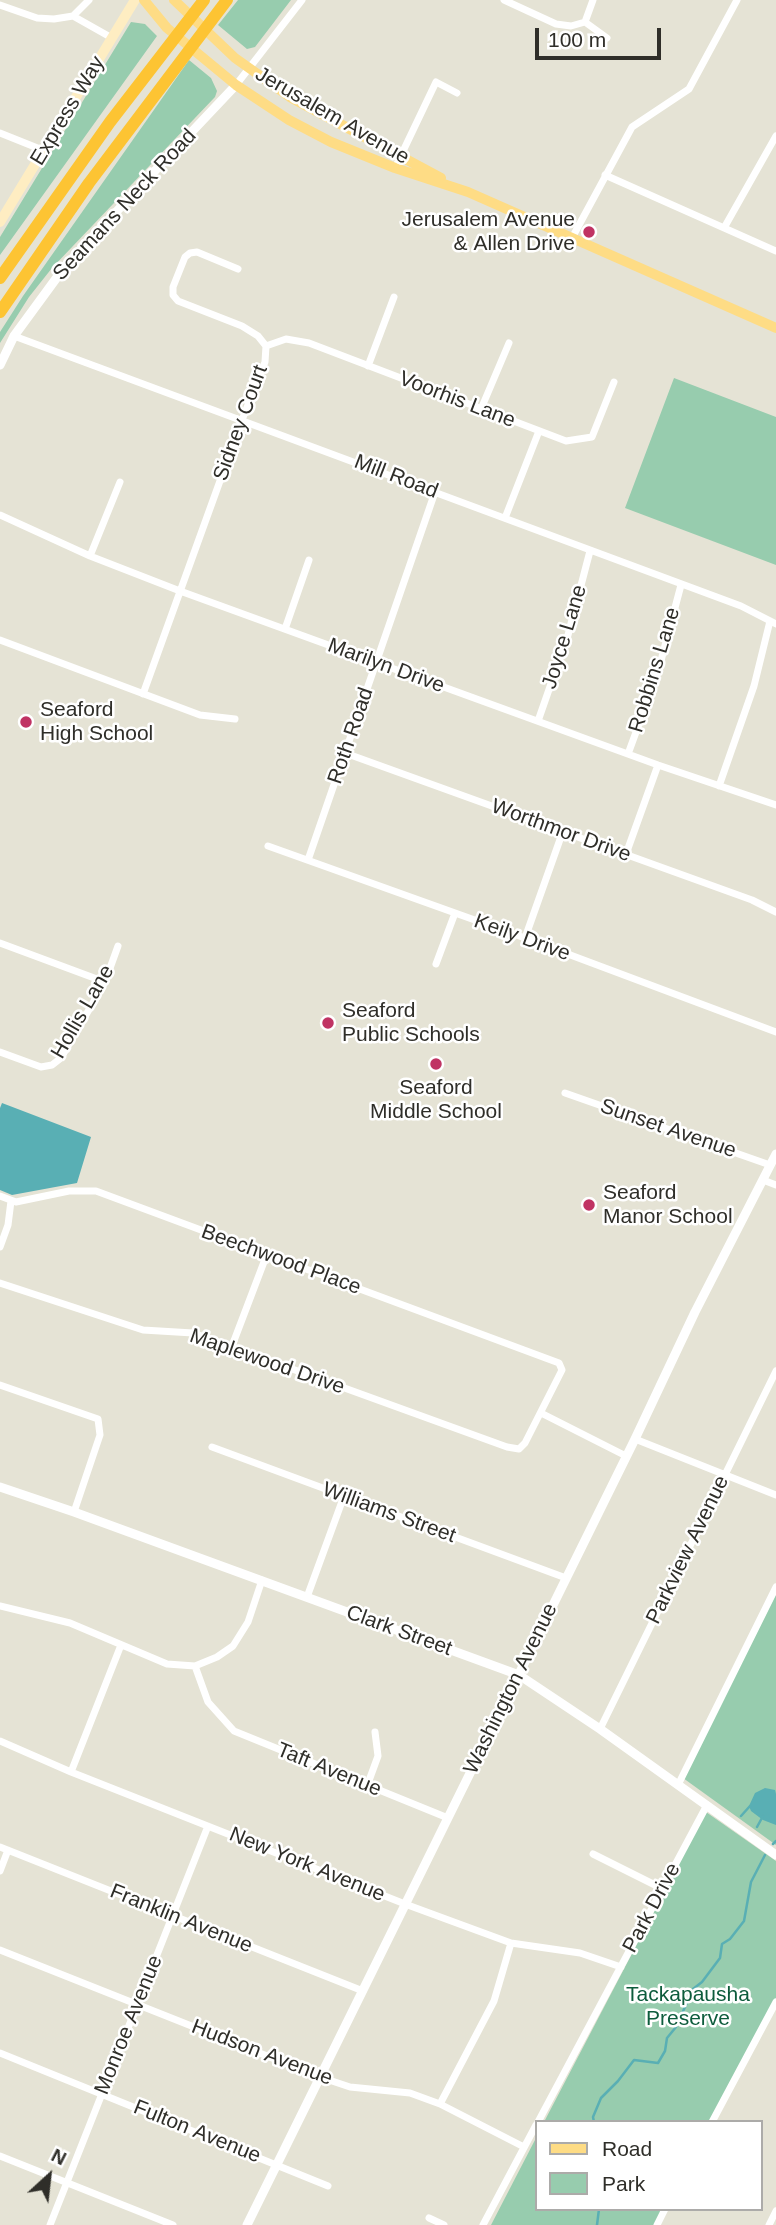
<!DOCTYPE html>
<html>
<head>
<meta charset="utf-8">
<style>
	body { margin:0 }
	#map { position:relative; width:776px; height:2225px; overflow:hidden; background:#e5e3d5; font-family:Helvetica,sans-serif }
	canvas { display:block }
	.legend { position:absolute; left:535px; top:2120px; width:228px; height:91px; box-sizing:border-box; background:#fff; border:2px solid #acaba9; margin:0; padding:9px 12px; list-style:none; font-size:21px; color:#2f2e29 }
	.legend li { display:flex; align-items:center; gap:14px; height:35px }
	.legend b { width:35px; border:2px solid #acaba9 }
	.north { position:absolute; left:14px; top:2141px; width:70px; height:70px; -webkit-text-stroke:5px #fff; paint-order:stroke; rotate:27deg; font-size:19px; font-weight:700; line-height:28px; text-align:center; color:#2f2e29 }
	.north::after { content:''; display:block; margin:auto; width:24px; height:32px; background:#2f2e29; clip-path:polygon(50% 0,100% 100%,50% 72%,0 100%) }
	.scale { position:absolute; left:535px; top:28px; width:126px; height:32px; box-sizing:border-box; border:4px solid #2f2e29; border-top:0; padding-left:9px; font-size:21px; line-height:24px; white-space:nowrap; color:#2f2e29; -webkit-text-stroke:5px #fff; paint-order:stroke }
</style>
</head>
<body>
<div id="map">
<canvas width="776" height="2225"></canvas>
<ul class="legend">
<li><b style="height:9px;background:#fedc85"></b>Road</li>
<li><b style="height:19px;background:#97ccae"></b>Park</li>
</ul>
<div class="north">N</div>
<div class="scale">100 m</div>
</div>
<script>
const context = document.querySelector('canvas').getContext('2d');
context.lineJoin = 'round';
function fill(path, color) { context.fillStyle = color; context.fill(path, 'evenodd'); }
const shape = rows => new Path2D(rows.map(r => 'M' + r).join(''));
function stroke(path, color, width, dash) { context.strokeStyle = color; context.lineWidth = width; context.lineCap = dash ? 'butt' : 'round'; context.setLineDash(dash || []); context.stroke(path); }
function label(font, color, halo, rows, align = 'center') {
  context.font = font + ' Helvetica,sans-serif'; context.lineWidth = 5; context.setLineDash([]); context.textBaseline = 'middle'; context.strokeStyle = halo; context.fillStyle = color; for (const [text, x, y, turn = 0] of rows) {
    context.save(); context.translate(x, y); context.rotate((+turn || 0) * Math.PI / 180); context.textAlign = isNaN(turn) ? turn : align; if (halo) context.strokeText(text, 0, 0); context.fillText(text, 0, 0); context.restore();
  }
}
fill(shape([
	[238,0,291,0,255,47,247,49,218,25],
	[131,22,145,24,157,36,0,255,0,237],
	[189,60,211,78,217,91,215,97,52,268,29,297,0,343,0,332,23,296],
	[674,378,776,417,776,565,625,508],
	[776,1594,776,1845,683,1778],
	[706,1812,776,1861,776,1999,710,2122,544,2122],
	[536,2138,536,2209,663,2209,655,2225,491,2225]
]), '#97ccae');
fill(shape([
	[2,1103,91,1137,77,1183,12,1195,0,1190,0,1108],
	[765,1788,775,1790,776,1794,776,1825,763,1820,751,1811,749,1806,755,1793]
]), '#59afb4');
stroke(shape([
	[741,1816,750,1806],
	[757,1827,763,1816],
	[773,1844,776,1841],
	[594,2122,593,2117,601,2098,618,2081,634,2060,658,2063,665,2051,667,2038,676,2027,693,1989,702,1982,720,1958,722,1944,730,1939,744,1921,751,1882,765,1855],
	[597,2225,599,2209]
]), '#59afb4', 2.5);
stroke(shape([
	[504,0,556,24,571,26,585,22,593,0],
	[0,5,37,18,54,19,73,16,112,38],
	[73,16,89,0],
	[585,22,607,38],
	[236,85,302,0],
	[0,133,45,151],
	[395,168,436,82,457,93],
	[605,175,776,251],
	[724,228,776,136],
	[572,238,632,127,689,89,737,0],
	[14,336,741,606,776,624],
	[266,346,286,339,309,343,566,441,592,437,614,382],
	[368,366,394,297],
	[481,409,509,343],
	[0,515,90,556,180,591,658,765,776,805],
	[505,518,539,431],
	[90,556,120,482],
	[285,629,309,560],
	[0,640,200,715,235,719],
	[143,694,242,420,265,362,266,346,258,336,242,326,178,301,173,295,173,287,185,257,190,253,197,252,238,269],
	[538,721,568,635,590,551],
	[345,753,752,900,776,912],
	[628,754,658,672,681,585],
	[719,786,754,686,770,621],
	[268,846,525,938,776,1032],
	[626,854,658,765],
	[308,860,435,492],
	[525,938,563,831],
	[0,943,105,982],
	[436,964,455,913],
	[0,1052,41,1067,52,1065,61,1058,105,982,118,946],
	[565,1093,770,1165],
	[763,1180,776,1185],
	[0,1196,16,1202,69,1191,96,1191,559,1363,562,1370,525,1443,519,1449,507,1447,193,1333,143,1330,0,1283],
	[0,1247,8,1225,11,1201],
	[232,1346,267,1254],
	[0,1385,98,1419,100,1435,74,1512],
	[541,1413,626,1456],
	[635,1439,776,1495],
	[212,1447,566,1578],
	[307,1597,344,1496],
	[0,1606,70,1623,167,1664,195,1666,208,1702,234,1731,448,1818],
	[195,1666,217,1657,233,1646,248,1622,262,1580],
	[600,1729,776,1371],
	[0,1741,71,1772,405,1904,511,1943,580,1953,621,1967],
	[71,1772,121,1645],
	[678,1785,776,1587],
	[367,1786,378,1756,375,1732],
	[0,1847,363,1991],
	[593,1854,663,1889],
	[0,1871,8,1850],
	[0,1950,320,2077,350,2087,410,2093,440,2104,524,2147],
	[0,2053,328,2186],
	[440,2104,494,2001,511,1943],
	[538,2122,707,1805],
	[712,2122,776,2002],
	[0,2156,173,2225],
	[429,2218,444,2225],
	[50,2225,208,1826],
	[483,2225,536,2125],
	[657,2225,665,2209],
	[769,2225,776,2211]
]), '#fff', 7);
stroke(shape([
	[0,365,14,336,66,265,236,85],
	[0,1487,74,1512,519,1675,600,1729,776,1855],
	[247,2225,635,1439,695,1312,776,1154]
]), '#fff', 9);
stroke(shape([
	[0,222,135,0]
]), '#feedc2', 10);
stroke(shape([
	[144,0,167,28,236,85,289,120,331,142,395,168,468,192,776,328],
	[174,0,235,58,290,97,441,178]
]), '#fedc85', 10);
stroke(shape([
	[0,278,110,122,204,0],
	[0,312,89,183,227,0]
]), '#fdc433', 12);
for (const [x, y, r, color] of [
	[589,232,7,"#c03363"],
	[26,722,7,"#c03363"],
	[328,1023,7,"#c03363"],
	[436,1064,7,"#c03363"],
	[589,1205,7,"#c03363"]
]) { const dot = new Path2D(); dot.arc(x, y, r, 0, 2 * Math.PI); context.fillStyle = color; context.fill(dot); stroke(dot, '#fff', 2.5); }
label('21px', '#2f2e29', '#fff', [
	["Express Way",68,111,-59],
	["Jerusalem Avenue",332,116,30],
	["Seamans Neck Road",125,205,-47],
	["Voorhis Lane",457,400,21],
	["Sidney Court",241,423,-70],
	["Mill Road",396,477,21],
	["Joyce Lane",565,637,-73],
	["Marilyn Drive",386,666,20],
	["Robbins Lane",655,670,-73],
	["Roth Road",351,736,-71],
	["Worthmor Drive",561,831,20],
	["Keily Drive",522,938,20],
	["Hollis Lane",83,1012,-60],
	["Sunset Avenue",668,1129,19],
	["Beechwood Place",281,1260,20],
	["Maplewood Drive",267,1362,19],
	["Williams Street",389,1513,20],
	["Parkview Avenue",688,1550,-64],
	["Clark Street",399,1631,20],
	["Washington Avenue",511,1689,-64],
	["Taft Avenue",329,1770,22],
	["New York Avenue",307,1865,22],
	["Park Drive",652,1908,-62],
	["Franklin Avenue",181,1919,22],
	["Monroe Avenue",129,2025,-68],
	["Hudson Avenue",262,2053,21],
	["Fulton Avenue",197,2132,22]
]);
label('21px', '#2f2e29', '#fff', [
	["Jerusalem Avenue",575,220,"right"],
	["& Allen Drive",575,244,"right"],
	["Seaford",40,710],
	["High School",40,734],
	["Seaford",342,1011],
	["Public Schools",342,1035],
	["Seaford",436,1088,"center"],
	["Middle School",436,1112,"center"],
	["Seaford",603,1193],
	["Manor School",603,1217]
], 'left');
label('21px', '#0d5c3c', '#fff', [
	["Tackapausha",688,1995],
	["Preserve",688,2019]
]);
</script>
</body>
</html>
